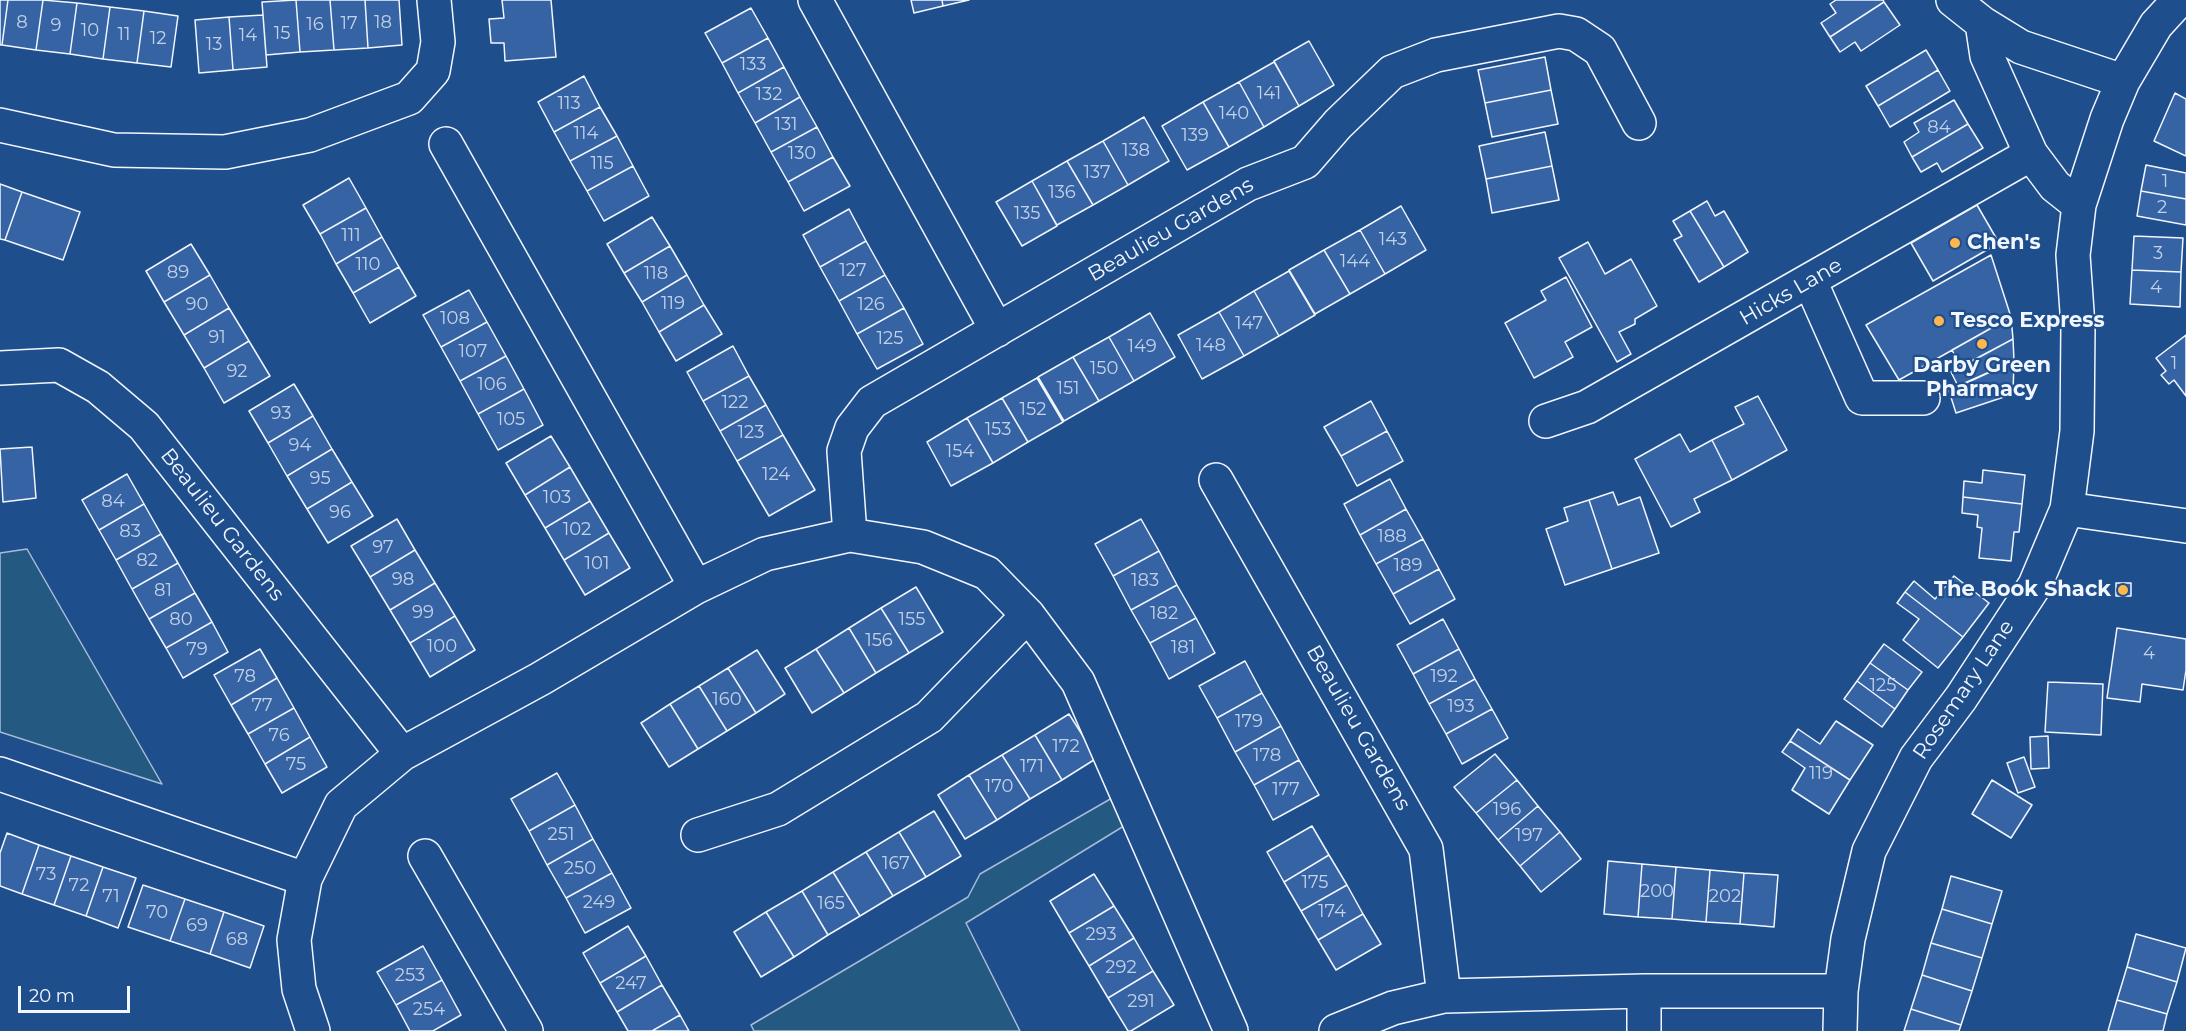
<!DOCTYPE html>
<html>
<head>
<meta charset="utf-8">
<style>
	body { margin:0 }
	#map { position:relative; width:2186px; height:1031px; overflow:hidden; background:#1f4e8c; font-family:Montserrat,sans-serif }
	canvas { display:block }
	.scale { position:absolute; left:18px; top:986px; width:112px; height:27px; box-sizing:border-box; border:3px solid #f2f6ff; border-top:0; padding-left:8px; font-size:18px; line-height:21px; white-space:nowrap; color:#f2f6ff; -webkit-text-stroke:4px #1f4e8c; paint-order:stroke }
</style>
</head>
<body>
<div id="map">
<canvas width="2186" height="1031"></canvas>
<div class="scale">20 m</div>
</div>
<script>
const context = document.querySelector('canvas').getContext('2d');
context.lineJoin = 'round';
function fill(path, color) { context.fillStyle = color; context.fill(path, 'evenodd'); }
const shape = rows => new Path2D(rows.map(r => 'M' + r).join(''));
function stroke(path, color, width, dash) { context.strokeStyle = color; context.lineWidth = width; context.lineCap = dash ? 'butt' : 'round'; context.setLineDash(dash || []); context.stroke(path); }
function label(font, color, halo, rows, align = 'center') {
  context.font = font + ' Montserrat,sans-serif'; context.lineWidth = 4.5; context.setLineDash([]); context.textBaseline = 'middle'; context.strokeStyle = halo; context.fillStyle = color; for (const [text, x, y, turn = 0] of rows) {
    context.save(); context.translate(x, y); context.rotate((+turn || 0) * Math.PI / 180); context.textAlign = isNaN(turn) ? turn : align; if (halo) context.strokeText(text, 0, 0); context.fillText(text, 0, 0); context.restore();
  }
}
const green = shape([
	[27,549,162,784,0,732,0,553,27,549],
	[1119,794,1132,821,966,923,1020,1031,754,1031,751,1025,968,897,980,874,1119,794]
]);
fill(green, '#245a82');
stroke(green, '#a8bbd7', 1.5);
const building = shape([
	[0,0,8,0,2,45,0,45,0,0],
	[8,0,43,0,36,50,2,45,8,0],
	[43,0,77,3,70,54,36,50,43,0],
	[296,0,330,0,334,50,300,52,296,0],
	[296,0,300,52,266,55,262,2,296,0],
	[330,0,365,0,368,48,334,50,330,0],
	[365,0,399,0,402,45,368,48,365,0],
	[502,0,551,0,556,57,505,61,504,43,491,43,489,19,504,18,502,0],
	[911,0,942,0,943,6,914,13,911,0],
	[942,0,969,0,943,6,942,0],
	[1836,0,1883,0,1884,2,1830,37,1821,23,1836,13,1830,4,1836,0],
	[1884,2,1900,25,1861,51,1855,42,1840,52,1830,37,1884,2],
	[77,3,110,7,103,59,70,54,77,3],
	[110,7,144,11,137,63,103,59,110,7],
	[751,8,768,38,722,63,705,33,751,8],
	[144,11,178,16,171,67,137,63,144,11],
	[263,15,267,67,233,70,229,17,263,15],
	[229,17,233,70,199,73,195,20,229,17],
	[768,38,784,67,738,93,722,63,768,38],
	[1309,41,1334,85,1299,106,1274,61,1309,41],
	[1926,50,1938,70,1878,106,1866,86,1926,50],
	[1545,57,1551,90,1485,103,1478,70,1545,57],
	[1274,62,1299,106,1264,127,1239,82,1274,62],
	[784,67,800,97,755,123,738,93,784,67],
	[1938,70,1950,91,1890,127,1878,106,1938,70],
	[584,76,600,107,554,132,538,102,584,76],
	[1239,82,1264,127,1229,147,1203,102,1239,82],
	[1551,90,1558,124,1492,137,1485,103,1551,90],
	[2175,93,2186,99,2186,156,2154,141,2175,93],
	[800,97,817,127,771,152,755,123,800,97],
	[1954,100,1968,124,1912,157,1904,142,1919,132,1914,123,1954,100],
	[1203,102,1229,147,1187,170,1162,126,1203,102],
	[600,107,617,136,570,161,554,132,600,107],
	[1144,117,1169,161,1128,185,1103,141,1144,117],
	[1968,124,1983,148,1942,172,1937,163,1921,172,1912,157,1968,124],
	[817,127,833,157,788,182,771,152,817,127],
	[1545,132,1552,166,1486,179,1479,146,1545,132],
	[617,136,633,166,587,191,570,161,617,136],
	[1103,141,1128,185,1093,205,1067,161,1103,141],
	[833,157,850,186,804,211,788,182,833,157],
	[1067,161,1093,205,1057,225,1032,181,1067,161],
	[2146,165,2186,173,2186,199,2141,191,2146,165],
	[633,166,649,196,604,221,587,191,633,166],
	[1552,166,1559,200,1492,213,1486,179,1552,166],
	[349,178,366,208,320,234,303,205,349,178],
	[1032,181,1057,226,1022,246,996,202,1032,181],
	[0,184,22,192,5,240,0,239,0,184],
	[2141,191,2186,199,2186,225,2137,216,2141,191],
	[22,192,80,212,63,260,5,240,22,192],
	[1707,201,1715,216,1724,211,1748,252,1724,267,1690,211,1707,201],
	[1977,205,1999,243,1933,281,1911,243,1977,205],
	[1401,206,1426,250,1385,274,1360,230,1401,206],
	[366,208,382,237,336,264,320,234,366,208],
	[849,209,866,241,820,267,803,235,849,209],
	[1690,211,1724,267,1699,282,1674,240,1682,236,1673,221,1690,211],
	[652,217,670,246,624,273,607,244,652,217],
	[1360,230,1385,274,1350,294,1324,250,1360,230],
	[2134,236,2183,238,2181,272,2132,270,2134,236],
	[382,237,399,267,353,293,336,264,382,237],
	[866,241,885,275,839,301,820,267,866,241],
	[1588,242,1605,274,1631,259,1657,306,1635,319,1635,324,1619,332,1631,354,1617,362,1559,258,1588,242],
	[191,244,210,275,164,302,146,271,191,244],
	[670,246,687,275,642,302,624,273,670,246],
	[1324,250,1350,294,1315,314,1289,270,1324,250],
	[1991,255,2011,317,1899,380,1866,325,1991,255],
	[399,267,416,296,370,323,353,293,399,267],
	[2132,270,2181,272,2180,307,2130,304,2132,270],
	[1289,271,1315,315,1279,336,1254,291,1289,271],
	[210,275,229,308,184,335,164,302,210,275],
	[687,275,704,305,659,332,642,302,687,275],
	[885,275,904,308,857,334,839,301,885,275],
	[1566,277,1592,327,1565,342,1573,357,1534,378,1505,323,1546,300,1541,291,1566,277],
	[469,290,487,322,441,347,423,315,469,290],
	[1254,291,1279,336,1244,356,1219,312,1254,291],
	[704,305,722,334,676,361,659,332,704,305],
	[229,308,249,341,204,368,184,335,229,308],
	[904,308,923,344,877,369,857,334,904,308],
	[1219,312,1244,356,1202,379,1178,335,1219,312],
	[1150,313,1175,357,1134,381,1109,337,1150,313],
	[2011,317,2013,339,1961,367,1952,350,2011,317],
	[487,322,506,356,460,381,441,347,487,322],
	[2186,335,2186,396,2174,380,2169,384,2161,375,2166,371,2156,358,2186,335],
	[1109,337,1134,381,1099,401,1073,357,1109,337],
	[2013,339,2014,361,1958,386,1951,372,2013,339],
	[249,341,270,376,224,403,204,368,249,341],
	[733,346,749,376,703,401,687,372,733,346],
	[506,356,524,389,478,414,460,381,506,356],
	[1073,357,1099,401,1064,421,1038,377,1073,357],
	[2014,361,2013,394,1956,413,1949,391,2014,361],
	[749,376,766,405,720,431,703,401,749,376],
	[1037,378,1063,422,1028,442,1002,398,1037,378],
	[294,384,313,416,268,443,249,411,294,384],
	[524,389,543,425,498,450,478,414,524,389],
	[1758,396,1787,450,1732,480,1712,440,1744,424,1735,407,1758,396],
	[1002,398,1028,442,993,463,967,418,1002,398],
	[1371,401,1387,431,1341,456,1324,427,1371,401],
	[766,405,783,435,737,461,720,431,766,405],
	[313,416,332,449,287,476,268,443,313,416],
	[967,418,993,463,951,486,927,442,967,418],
	[1387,431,1403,461,1357,486,1341,456,1387,431],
	[1680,434,1690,452,1712,440,1732,480,1694,499,1700,512,1671,527,1635,459,1680,434],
	[783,435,815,490,769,516,737,461,783,435],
	[551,436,570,467,525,495,506,463,551,436],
	[32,447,36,498,3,502,0,449,32,447],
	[332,449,352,482,307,509,287,476,332,449],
	[570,467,590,501,545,528,525,495,570,467],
	[1983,470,2025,475,2022,504,1963,497,1964,481,1982,483,1983,470],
	[127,474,144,504,99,530,82,500,127,474],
	[1390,479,1406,509,1360,535,1344,504,1390,479],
	[352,482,373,516,328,543,307,509,352,482],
	[1613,492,1618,505,1640,497,1659,553,1612,569,1589,500,1613,492],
	[1963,497,2022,504,2019,532,2014,532,2011,561,1979,558,1982,528,1977,527,1978,515,1962,513,1963,497],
	[1589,500,1612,569,1565,585,1546,529,1568,521,1564,508,1589,500],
	[590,501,609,533,564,560,545,528,590,501],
	[144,504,161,534,116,560,99,530,144,504],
	[1406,509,1423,539,1376,564,1360,535,1406,509],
	[397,519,415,550,370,577,351,546,397,519],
	[1141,519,1159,551,1113,576,1095,544,1141,519],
	[609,533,630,568,585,595,564,560,609,533],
	[161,534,178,563,132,589,116,560,161,534],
	[1423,539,1439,569,1393,594,1376,564,1423,539],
	[415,550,435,583,390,610,370,577,415,550],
	[1159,551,1177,585,1131,610,1113,576,1159,551],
	[178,563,195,593,149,619,132,589,178,563],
	[1439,569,1455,599,1410,624,1393,594,1439,569],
	[1954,576,1989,603,1963,637,1905,592,1914,581,1935,599,1954,576],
	[435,583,455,616,410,643,390,610,435,583],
	[2116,583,2131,583,2131,596,2116,596,2116,583],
	[1177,585,1196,618,1150,643,1131,610,1177,585],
	[916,587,943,632,909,653,881,608,916,587],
	[1905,592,1963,637,1938,668,1903,640,1919,619,1897,603,1905,592],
	[195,593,212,622,166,648,149,619,195,593],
	[881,608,909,653,876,673,849,628,881,608],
	[455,616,475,650,430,677,410,643,455,616],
	[1196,618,1215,653,1169,679,1150,643,1196,618],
	[1443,619,1459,649,1413,674,1397,645,1443,619],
	[212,622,228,652,183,678,166,648,212,622],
	[849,628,876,673,844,693,816,649,849,628],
	[2117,628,2186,639,2186,670,2183,690,2142,684,2140,702,2107,698,2117,628],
	[1884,644,1922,672,1908,690,1870,663,1884,644],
	[260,649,277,678,231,705,214,675,260,649],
	[816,649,844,693,812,713,785,668,816,649],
	[1459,649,1475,679,1429,704,1413,674,1459,649],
	[757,650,785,694,756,713,728,668,757,650],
	[1245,661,1262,693,1217,718,1199,686,1245,661],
	[1870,663,1908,690,1895,709,1857,681,1870,663],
	[728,668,756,713,727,731,699,686,728,668],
	[277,678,294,708,248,734,231,705,277,678],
	[1475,679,1492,709,1446,734,1429,704,1475,679],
	[1857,681,1895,709,1882,727,1844,699,1857,681],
	[2048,682,2103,684,2101,735,2045,732,2048,682],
	[699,686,727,731,698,749,670,704,699,686],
	[1262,693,1281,726,1235,752,1217,718,1262,693],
	[670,704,698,749,669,767,641,723,670,704],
	[294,708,310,737,265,764,248,734,294,708],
	[1492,709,1508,738,1462,764,1446,734,1492,709],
	[1069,714,1097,758,1062,780,1035,735,1069,714],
	[1836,721,1873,745,1850,780,1790,741,1798,729,1820,744,1836,721],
	[1281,726,1299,760,1254,785,1235,752,1281,726],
	[1035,735,1062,780,1030,799,1002,755,1035,735],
	[2048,736,2049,768,2031,769,2030,737,2048,736],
	[310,737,327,767,282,793,265,764,310,737],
	[1790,741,1850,780,1829,814,1792,790,1805,768,1782,752,1790,741],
	[1495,754,1517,780,1476,813,1454,787,1495,754],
	[1002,755,1030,799,997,820,969,775,1002,755],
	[2024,757,2035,787,2018,793,2007,763,2024,757],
	[1299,760,1319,795,1273,820,1254,785,1299,760],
	[557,773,575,805,529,831,511,799,557,773],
	[969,775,997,820,965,839,938,795,969,775],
	[1517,780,1538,806,1498,840,1476,813,1517,780],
	[1992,780,2032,805,2011,838,1972,814,1992,780],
	[575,805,593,839,547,865,529,831,575,805],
	[1538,806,1560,832,1520,866,1498,840,1538,806],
	[934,811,961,856,926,877,899,832,934,811],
	[1312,826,1329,855,1284,882,1267,852,1312,826],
	[899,832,926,877,893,896,866,852,899,832],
	[1560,832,1581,859,1541,892,1520,866,1560,832],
	[7,833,39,845,22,894,0,886,0,853,7,833],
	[593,839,612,873,566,898,547,865,593,839],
	[39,845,71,856,54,905,22,894,39,845],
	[866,852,893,896,860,916,833,872,866,852],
	[1329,855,1347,885,1301,911,1284,882,1329,855],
	[71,856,103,867,86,916,54,905,71,856],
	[1608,861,1642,864,1638,917,1604,914,1608,861],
	[1642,864,1676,867,1672,919,1638,917,1642,864],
	[103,867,136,878,118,928,86,916,103,867],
	[1676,867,1710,870,1706,922,1672,919,1676,867],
	[1710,870,1744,873,1740,924,1706,922,1710,870],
	[833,872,860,916,828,935,802,891,833,872],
	[612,873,631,908,585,933,566,898,612,873],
	[1744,873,1778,875,1774,927,1740,924,1744,873],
	[1094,874,1114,906,1069,933,1050,901,1094,874],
	[1951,876,2002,891,1992,924,1942,909,1951,876],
	[143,885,185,899,170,941,128,927,143,885],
	[1347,885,1363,914,1318,940,1301,911,1347,885],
	[802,891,828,935,794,957,766,912,802,891],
	[185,899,224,912,210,954,170,941,185,899],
	[1114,906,1134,938,1089,966,1069,933,1114,906],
	[1942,909,1992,924,1982,958,1931,943,1942,909],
	[224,912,264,926,250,968,210,954,224,912],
	[766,912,794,957,761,977,734,932,766,912],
	[1363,914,1381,944,1336,970,1318,940,1363,914],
	[628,926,646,956,600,983,583,953,628,926],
	[2136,934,2186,948,2177,982,2127,967,2136,934],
	[1134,938,1153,971,1108,998,1089,966,1134,938],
	[1931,943,1982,958,1972,991,1922,975,1931,943],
	[423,946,442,980,396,1005,377,972,423,946],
	[646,956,662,985,617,1012,600,983,646,956],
	[2127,967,2177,982,2167,1014,2117,1000,2127,967],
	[1153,971,1174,1005,1131,1031,1128,1031,1108,998,1153,971],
	[1922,975,1972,991,1961,1025,1911,1009,1922,975],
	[442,980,461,1015,433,1031,410,1031,396,1005,442,980],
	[662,985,680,1015,652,1031,628,1031,617,1012,662,985],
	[2117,1000,2167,1014,2163,1031,2108,1031,2117,1000],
	[1911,1009,1961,1025,1959,1031,1904,1031,1911,1009],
	[680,1015,689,1031,652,1031,680,1015]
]);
fill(building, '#3563a3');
stroke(building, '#f2f6ff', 1.5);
const minor = shape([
	[815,0,997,330],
	[1953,0,1982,23,2021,47,2123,81],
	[1982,23,1987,56,2031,154,2055,186,2079,205],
	[0,125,114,150,225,152,310,135,409,98,433,71,438,42,434,0],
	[446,144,696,587],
	[1810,281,1862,398,1923,398],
	[0,368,59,365,98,387,144,426,402,754],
	[1546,421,1587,407,2031,154],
	[1216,480,1426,849,1444,996],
	[2067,509,2186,526],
	[850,535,844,451,852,428,872,402,1248,184,1305,162,1338,124,1392,72,1436,55,1559,31,1576,34,1600,50,1639,123],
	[0,774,305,879],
	[698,835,778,809,929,717,1028,615],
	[425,856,526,1031],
	[313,1031,299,989,294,940,305,879,341,805,402,754,540,679,696,587,765,554,850,535,923,547,987,573,1028,615,1078,682,1231,1031],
	[1336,1031,1393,1008,1444,996,1644,991,1841,991],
	[1644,1031,1644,991],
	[1840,1031,1841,991,1848,939,1869,851,1916,758,1961,698,2035,585,2067,509,2077,431,2078,326,2073,255,2079,205,2107,119,2123,81,2156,25,2179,0]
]);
stroke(minor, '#f2f6ff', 36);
stroke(minor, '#1f4e8c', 33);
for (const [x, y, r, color] of [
	[1955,243,6,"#ffb74d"],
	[1939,321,6,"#ffb74d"],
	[1982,344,6,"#ffb74d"],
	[2123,590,6,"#ffb74d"]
]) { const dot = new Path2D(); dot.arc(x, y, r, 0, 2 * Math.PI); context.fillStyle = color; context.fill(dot); stroke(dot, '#1f4e8c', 2); }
label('18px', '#c3d1e8', null, [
	["8",22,23],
	["18",383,23],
	["17",349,24],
	["16",315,25],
	["9",56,26],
	["10",90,31],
	["15",282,34],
	["11",124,35],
	["14",248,36],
	["12",158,39],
	["13",214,45],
	["133",753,65],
	["141",1269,94],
	["132",769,95],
	["113",569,104],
	["140",1234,114],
	["131",786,125],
	["84",1939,128],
	["114",586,134],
	["139",1195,136],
	["138",1136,151],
	["130",802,154],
	["115",602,164],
	["137",1097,173],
	["1",2165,182],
	["136",1062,193],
	["2",2162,208],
	["135",1027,214],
	["111",351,236],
	["143",1393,240],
	["3",2158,254],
	["144",1355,262],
	["110",368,265],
	["127",853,271],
	["89",178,273],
	["118",656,274],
	["4",2156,288],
	["119",673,304],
	["90",197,305],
	["126",871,305],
	["108",455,319],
	["147",1249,324],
	["91",217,338],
	["125",890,339],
	["148",1211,346],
	["149",1142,347],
	["107",473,352],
	["1",2174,364],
	["150",1104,369],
	["92",237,372],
	["106",492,385],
	["151",1068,389],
	["122",735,403],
	["152",1033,410],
	["93",281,414],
	["105",511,420],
	["153",998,430],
	["123",751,433],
	["94",300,446],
	["154",960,452],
	["124",776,475],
	["95",320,479],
	["103",557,498],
	["84",113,502],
	["96",340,513],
	["102",577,530],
	["83",130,532],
	["188",1392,537],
	["97",383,548],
	["82",147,561],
	["101",597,564],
	["189",1408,566],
	["98",403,580],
	["183",1145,581],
	["81",163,591],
	["99",423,613],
	["182",1164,614],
	["80",181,620],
	["155",912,620],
	["156",879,641],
	["100",442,647],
	["181",1183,648],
	["79",197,650],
	["4",2149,654],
	["78",245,677],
	["192",1444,677],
	["125",1883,686],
	["160",727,700],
	["77",262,706],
	["193",1461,707],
	["179",1249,722],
	["76",279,736],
	["172",1066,747],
	["178",1267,756],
	["75",296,765],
	["171",1032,767],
	["119",1821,774],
	["170",999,787],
	["177",1286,790],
	["196",1507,810],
	["251",561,835],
	["197",1529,836],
	["167",896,864],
	["250",580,869],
	["73",46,875],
	["175",1315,883],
	["72",79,886],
	["200",1657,892],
	["71",111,897],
	["202",1725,897],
	["249",599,903],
	["165",831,904],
	["174",1332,912],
	["70",157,913],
	["69",197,926],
	["293",1101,935],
	["68",237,940],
	["292",1121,968],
	["253",410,976],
	["247",631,984],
	["291",1141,1002],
	["254",429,1010]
]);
label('21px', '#f2f6ff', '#1f4e8c', [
	["Beaulieu Gardens",1171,230,-30],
	["Hicks Lane",1791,292,-30],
	["Beaulieu Gardens",222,525,52],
	["Rosemary Lane",1964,690,-56],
	["Beaulieu Gardens",1358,728,60]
]);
label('bold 21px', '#f2f6ff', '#1f4e8c', [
	["Chen's",1967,243],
	["Tesco Express",1951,321],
	["Darby Green",1982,366,"center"],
	["Pharmacy",1982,390,"center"],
	["The Book Shack",2111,590,"right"]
], 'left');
</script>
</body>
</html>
